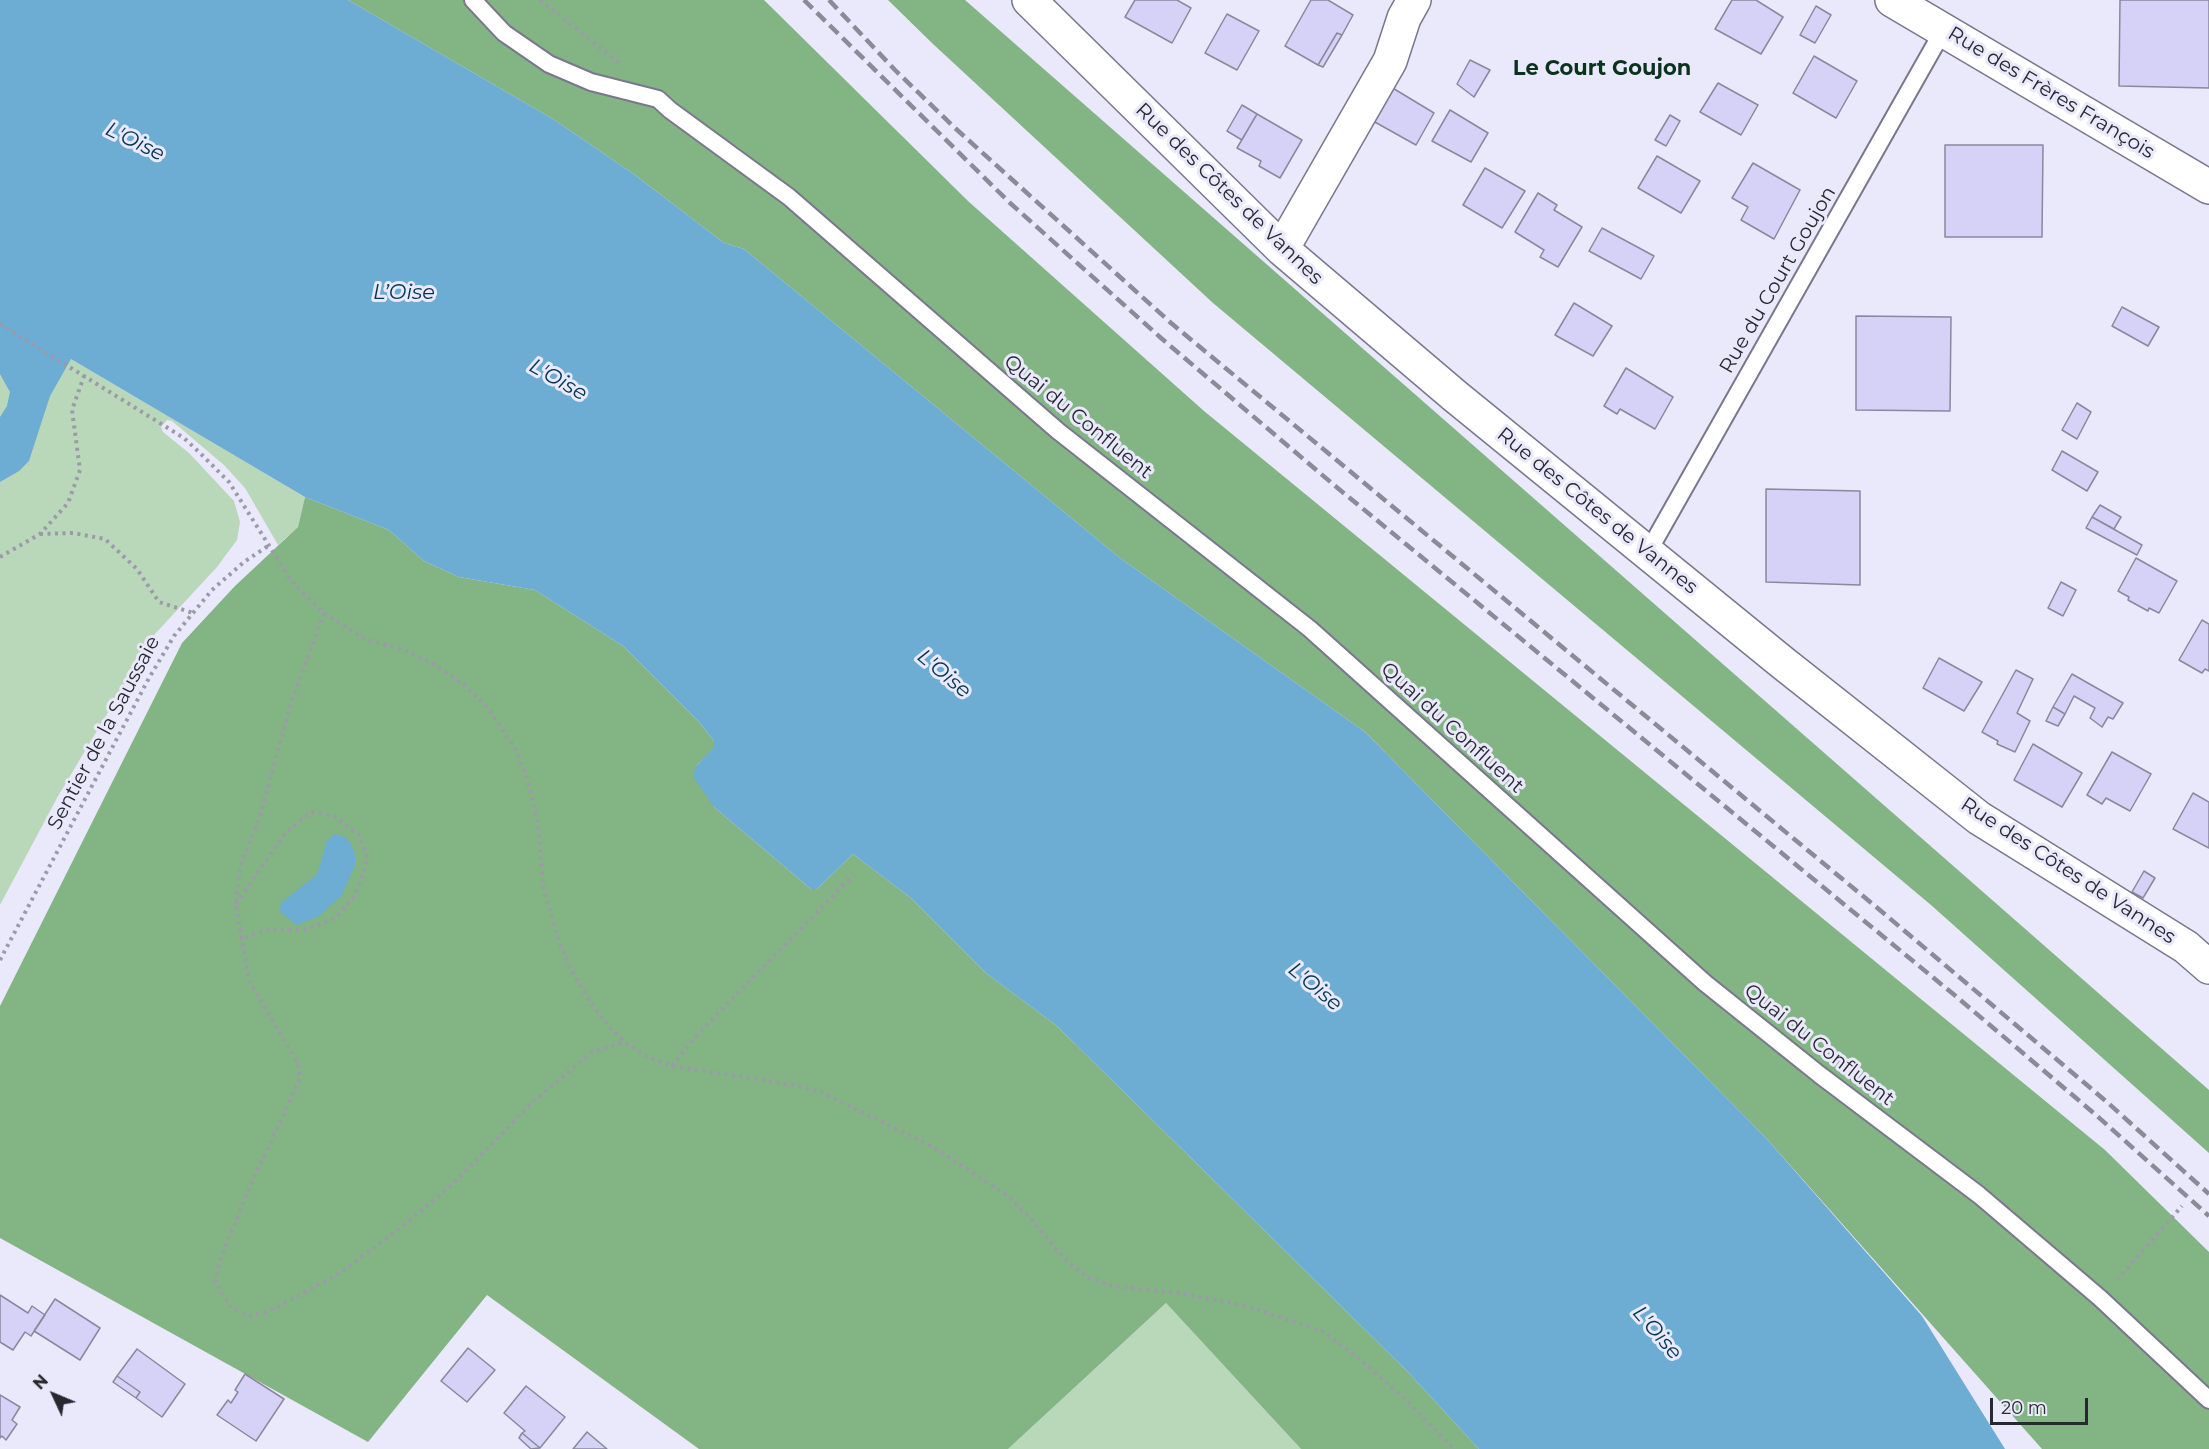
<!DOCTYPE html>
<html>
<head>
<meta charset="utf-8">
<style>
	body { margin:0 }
	#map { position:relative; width:2209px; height:1449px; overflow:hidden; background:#eae8fb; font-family:Montserrat,sans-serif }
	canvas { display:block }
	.north { position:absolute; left:24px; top:1365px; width:60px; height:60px; -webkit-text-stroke:4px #eae8fb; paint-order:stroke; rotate:314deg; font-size:16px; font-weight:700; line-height:24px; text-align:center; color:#292831 }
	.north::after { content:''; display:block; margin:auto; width:21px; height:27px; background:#292831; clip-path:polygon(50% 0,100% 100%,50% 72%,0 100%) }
	.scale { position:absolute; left:1990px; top:1398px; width:98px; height:27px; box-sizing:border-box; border:3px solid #292831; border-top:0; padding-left:8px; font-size:18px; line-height:21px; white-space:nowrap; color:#292831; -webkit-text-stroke:4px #eae8fb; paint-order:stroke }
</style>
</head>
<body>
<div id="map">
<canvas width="2209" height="1449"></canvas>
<div class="north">N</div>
<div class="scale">20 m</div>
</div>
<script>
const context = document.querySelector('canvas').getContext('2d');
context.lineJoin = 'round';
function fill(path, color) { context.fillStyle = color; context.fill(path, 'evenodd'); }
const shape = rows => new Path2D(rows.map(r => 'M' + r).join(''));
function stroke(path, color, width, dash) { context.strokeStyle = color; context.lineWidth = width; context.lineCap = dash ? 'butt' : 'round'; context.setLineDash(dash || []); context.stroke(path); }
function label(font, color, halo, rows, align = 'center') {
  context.font = font + ' Montserrat,sans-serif'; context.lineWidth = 6; context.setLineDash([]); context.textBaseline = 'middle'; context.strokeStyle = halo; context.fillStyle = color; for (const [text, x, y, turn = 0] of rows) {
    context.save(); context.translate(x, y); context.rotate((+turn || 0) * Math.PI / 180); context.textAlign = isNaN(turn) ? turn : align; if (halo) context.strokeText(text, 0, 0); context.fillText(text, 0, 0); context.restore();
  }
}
fill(shape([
	[0,317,305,497,298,527,278,545,245,488,224,465,172,421,167,420,161,427,163,432,189,453,234,501,240,522,237,540,217,567,154,635,57,798,0,905],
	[1166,1303,1301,1449,1008,1449]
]), '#b9d7b9');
fill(shape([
	[348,0,764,0,968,201,1204,411,2105,1150,2209,1252,2209,1449,2042,1449,1766,1138,1365,732,1120,558,744,249,724,243,635,175,553,119],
	[888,0,965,0,2209,1090,2209,1153,1931,905,1213,303,933,44],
	[305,497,389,530,424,561,459,577,535,590,623,646,700,723,714,741,715,747,697,765,714,807,811,889,817,889,853,854,911,898,986,973,1057,1026,1408,1372,1479,1449,1301,1449,1166,1303,1008,1449,699,1449,487,1295,368,1442,0,1238,0,1006,182,643,235,586,298,527]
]), '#83b484');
fill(shape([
	[0,0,348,0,553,119,635,175,724,243,744,249,1120,558,1365,732,1766,1138,1922,1316,2005,1449,1479,1449,1408,1372,1057,1026,986,973,911,898,853,854,817,889,811,889,714,807,693,776,697,765,714,747,714,741,700,723,623,646,535,590,459,577,424,561,389,530,305,497,71,359,50,396,29,461,19,471,0,482,0,417,7,406,10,392,0,374],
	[334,834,345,837,351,844,355,854,355,865,342,895,319,916,297,925,280,912,281,903,314,877,319,870,326,842]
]), '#6dacd3');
const building = shape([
	[1135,0,1177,0,1191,8,1172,43,1125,17,1135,0],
	[1311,0,1328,0,1353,15,1342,35,1337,33,1318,65,1285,46,1311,0],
	[1732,0,1756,0,1783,17,1761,54,1715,29,1732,0],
	[2120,0,2209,0,2209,88,2119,86,2120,0],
	[1816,6,1831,15,1815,43,1800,35,1816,6],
	[1227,14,1259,31,1237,70,1205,53,1227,14],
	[1337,33,1342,35,1323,67,1318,65,1337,33],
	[1814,56,1857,81,1836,118,1793,93,1814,56],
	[1470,60,1490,70,1474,97,1457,84,1470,60],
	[1718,83,1758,105,1741,135,1700,112,1718,83],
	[1391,87,1434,113,1416,145,1373,121,1391,87],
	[1242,105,1257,114,1242,140,1227,131,1242,105],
	[1450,110,1488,133,1471,162,1432,141,1450,110],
	[1257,114,1302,140,1280,178,1259,166,1261,161,1237,148,1257,114],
	[1670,115,1680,121,1666,146,1655,140,1670,115],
	[1945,145,2043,145,2042,237,1945,237,1945,145],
	[1657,156,1700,181,1681,213,1638,188,1657,156],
	[1753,163,1800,190,1774,239,1741,220,1748,207,1732,198,1753,163],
	[1485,168,1525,191,1502,228,1463,205,1485,168],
	[1538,193,1557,205,1554,210,1582,227,1558,267,1540,257,1544,250,1515,232,1538,193],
	[1602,228,1654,256,1641,279,1589,251,1602,228],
	[1574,303,1612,326,1593,356,1555,335,1574,303],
	[2122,307,2159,327,2148,346,2112,326,2122,307],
	[1856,316,1951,317,1950,411,1856,410,1856,316],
	[1626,368,1673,397,1655,429,1620,409,1617,414,1604,406,1626,368],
	[2077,403,2091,412,2077,439,2062,430,2077,403],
	[2062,451,2098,472,2087,491,2052,470,2062,451],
	[1766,489,1860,491,1860,585,1766,582,1766,489],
	[2100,505,2121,517,2114,529,2092,517,2100,505],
	[2092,517,2142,545,2137,555,2086,528,2092,517],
	[2136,558,2177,581,2159,613,2149,608,2148,611,2128,600,2129,597,2118,591,2136,558],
	[2061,582,2076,590,2063,616,2048,608,2061,582],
	[2202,620,2209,624,2209,671,2205,669,2202,673,2179,660,2202,620],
	[1939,658,1982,682,1964,711,1923,688,1939,658],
	[2016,670,2033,679,2017,713,2030,721,2015,752,1997,744,1998,741,1982,732,2016,670],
	[2072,674,2123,703,2113,719,2108,717,2102,727,2090,718,2095,708,2074,696,2065,714,2053,707,2072,674],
	[2053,707,2065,714,2058,726,2046,721,2053,707],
	[2033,744,2082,773,2062,807,2014,780,2033,744],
	[2112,752,2151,774,2130,811,2106,798,2102,804,2087,795,2112,752],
	[2193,793,2209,802,2209,848,2173,829,2193,793],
	[2144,871,2155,878,2143,898,2132,892,2144,871],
	[0,1295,28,1313,32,1306,45,1315,31,1336,25,1332,13,1350,0,1342,0,1295],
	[55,1299,100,1328,80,1360,34,1331,55,1299],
	[468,1348,495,1370,467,1402,441,1381,468,1348],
	[137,1349,185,1384,162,1417,136,1398,140,1392,117,1376,137,1349],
	[245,1374,284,1399,256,1441,217,1415,228,1400,231,1403,238,1392,235,1390,245,1374],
	[117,1376,140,1392,136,1398,113,1382,117,1376],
	[526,1386,565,1417,540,1448,522,1433,525,1431,504,1413,526,1386],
	[0,1395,20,1407,12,1420,17,1424,6,1440,2,1436,0,1438,0,1395],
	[587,1432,607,1449,573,1449,587,1432],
	[522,1433,540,1448,531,1449,519,1438,522,1433]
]);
fill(building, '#d6d1f6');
stroke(building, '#8b879d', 1.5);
const lane = shape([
	[473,0,504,33,549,64,591,82,658,99,670,110,789,197,1058,431,1310,629,1705,983,1820,1075,1979,1195,2100,1298,2209,1400],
	[1648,552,1944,29]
]);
const street = shape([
	[1029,0,1282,249,1455,396,1783,663,1979,818,2186,947,2209,967],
	[1892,0,2209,187],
	[1282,249,1390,61,1404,18,1414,0]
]);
stroke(lane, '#7a778c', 20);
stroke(street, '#7a778c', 36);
stroke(shape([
	[540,0,619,63],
	[0,324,184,438,201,454,229,482,292,582,324,613,364,639,403,649,433,664,463,684,489,709,517,752,530,788,538,824,543,886,557,936,571,970,589,1000,609,1027,624,1042,648,1057,672,1066,794,1085,823,1093,935,1148,1009,1197,1031,1219,1065,1259,1086,1277,1112,1286,1179,1293,1250,1307,1322,1331,1361,1360,1409,1403,1454,1449],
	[40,534,73,533,105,539,137,569,159,602,193,613],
	[0,557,40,534,68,503,80,470,72,410,84,376],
	[324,613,292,700,259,819,240,867,236,905,249,981,298,1064,300,1079,248,1191,221,1258,215,1281,232,1309,251,1316,276,1308,340,1273,394,1233,452,1185,535,1100,592,1052,624,1042],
	[236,904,286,832,311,812,334,816,359,835,368,859,355,895,335,919,304,930,269,929,240,940],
	[0,960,149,678,174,636,212,590,244,562,268,546],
	[672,1066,698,1034,853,875],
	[2117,1280,2182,1206]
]), '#9c9aa9', 4, [3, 4.5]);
stroke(lane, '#fff', 16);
stroke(street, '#fff', 33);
stroke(shape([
	[804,0,1010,203,1161,338,1334,485,1958,998,2096,1115,2209,1216],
	[829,0,895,70,955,128,1171,323,1881,911,2107,1102,2209,1194]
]), '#8c8a98', 4.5, [12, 6]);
label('20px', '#292831', '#eae8fb', [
	["Rue des Frères François",2051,93,31],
	["Rue des Côtes de Vannes",1229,194,44],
	["Rue du Court Goujon",1778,280,-60],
	["Quai du Confluent",1078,417,39],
	["Rue des Côtes de Vannes",1597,511,39],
	["Quai du Confluent",1452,728,42],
	["Sentier de la Saussaie",104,733,-62],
	["Rue des Côtes de Vannes",2068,871,33],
	["Quai du Confluent",1819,1045,38]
]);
label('bold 21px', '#0a321c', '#eae8fb', [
	["Le Court Goujon",1602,69]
]);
label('italic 21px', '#003650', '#eae8fb', [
	["L'Oise",135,142,26],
	["L’Oise",404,293],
	["L'Oise",558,380,30],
	["L'Oise",944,674,40],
	["L'Oise",1315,987,40],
	["L'Oise",1657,1333,49]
]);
</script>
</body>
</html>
